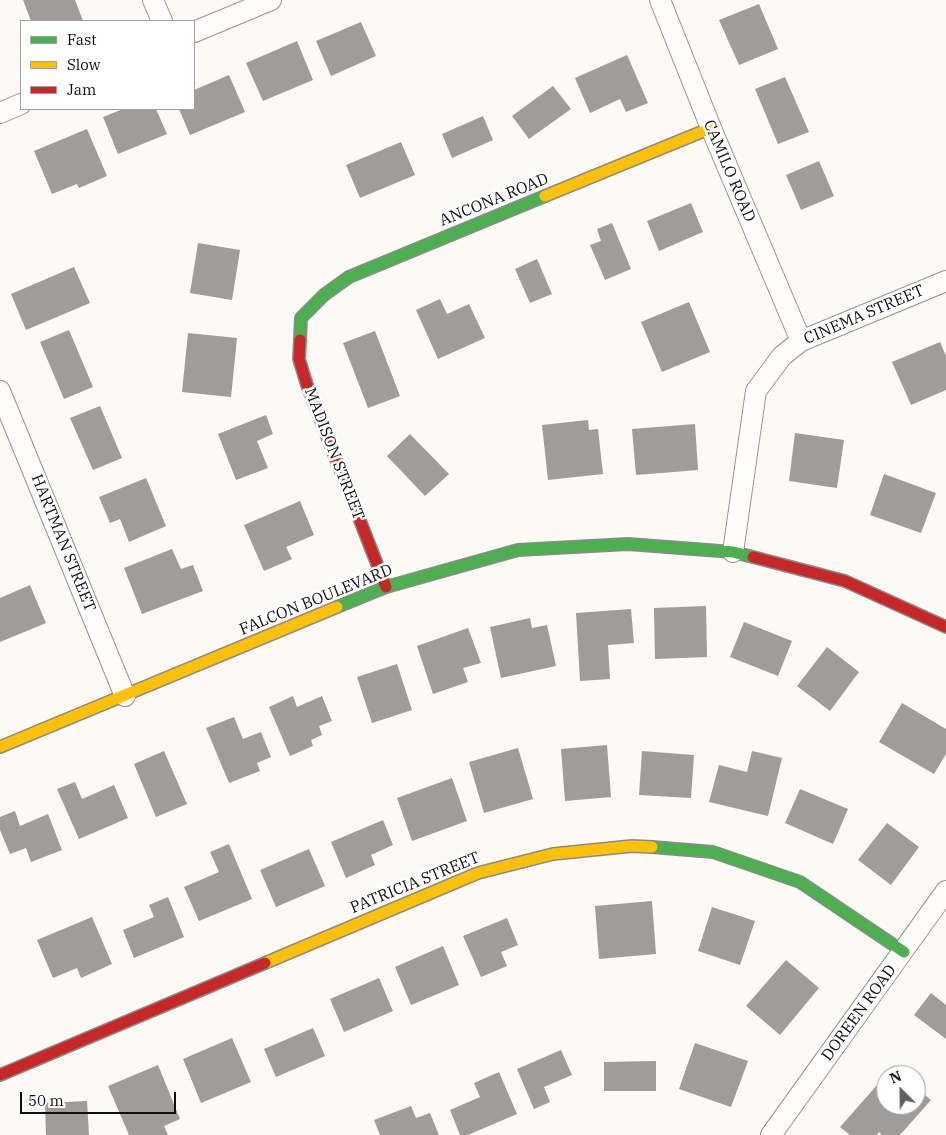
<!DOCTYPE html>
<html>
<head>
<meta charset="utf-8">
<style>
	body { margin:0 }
	#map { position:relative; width:946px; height:1135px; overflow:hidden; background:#fcfaf4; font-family:"IBM Plex Serif",serif }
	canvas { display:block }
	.legend { position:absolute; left:20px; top:20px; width:175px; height:90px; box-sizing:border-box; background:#fff; border:1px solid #9f9f9f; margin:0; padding:6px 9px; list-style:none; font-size:15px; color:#0f0f0f }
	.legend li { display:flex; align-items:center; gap:10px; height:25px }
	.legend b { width:25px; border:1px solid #9f9f9f }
	.north { position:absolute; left:876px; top:1065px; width:50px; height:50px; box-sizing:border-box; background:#fff; border:1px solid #9f9f9f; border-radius:50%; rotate:337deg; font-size:14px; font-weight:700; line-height:20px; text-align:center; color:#0f0f0f }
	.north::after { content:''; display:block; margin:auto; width:18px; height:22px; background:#62615f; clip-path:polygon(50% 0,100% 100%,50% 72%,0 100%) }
	.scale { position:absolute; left:20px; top:1092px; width:156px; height:22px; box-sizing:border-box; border:2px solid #0f0f0f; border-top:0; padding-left:6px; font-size:15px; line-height:18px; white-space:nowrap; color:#0f0f0f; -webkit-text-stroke:4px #fff; paint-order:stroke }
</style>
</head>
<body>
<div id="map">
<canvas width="946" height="1135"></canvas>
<ul class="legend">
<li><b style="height:6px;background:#4caf50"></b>Fast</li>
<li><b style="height:6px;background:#ffc107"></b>Slow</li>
<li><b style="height:6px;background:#c62828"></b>Jam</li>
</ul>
<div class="north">N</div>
<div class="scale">50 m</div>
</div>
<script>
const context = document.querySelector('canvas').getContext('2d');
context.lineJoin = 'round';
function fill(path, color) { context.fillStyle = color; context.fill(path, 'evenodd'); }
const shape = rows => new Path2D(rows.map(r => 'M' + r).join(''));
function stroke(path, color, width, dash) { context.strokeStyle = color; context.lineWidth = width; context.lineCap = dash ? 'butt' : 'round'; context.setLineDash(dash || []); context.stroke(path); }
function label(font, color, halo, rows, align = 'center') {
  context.font = font + ' "IBM Plex Serif",serif'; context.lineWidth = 5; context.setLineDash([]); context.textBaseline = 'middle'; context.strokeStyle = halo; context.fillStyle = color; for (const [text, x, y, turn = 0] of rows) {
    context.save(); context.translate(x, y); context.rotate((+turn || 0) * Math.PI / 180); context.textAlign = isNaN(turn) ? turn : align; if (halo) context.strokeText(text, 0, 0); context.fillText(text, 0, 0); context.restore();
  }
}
fill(shape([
	[23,0,75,0,83,21,31,21],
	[759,4,778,49,739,65,719,20],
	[361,22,376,56,331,76,316,41],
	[297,41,313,80,263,101,246,63],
	[627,55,648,103,626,112,620,99,590,113,575,78],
	[229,75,245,112,190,135,179,109,194,109,194,90],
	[785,77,809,132,778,144,755,89],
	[553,86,571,109,529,139,512,116],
	[123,109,156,109,167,134,118,154,103,117],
	[483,116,493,140,452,158,442,134],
	[87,129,107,176,79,188,77,184,52,194,34,151],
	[401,142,415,175,360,198,346,165],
	[819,161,834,196,801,210,786,175],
	[691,203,703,232,659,251,647,221],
	[612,223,631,269,605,280,590,245,601,241,597,229],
	[198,243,240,250,232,300,190,293],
	[537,259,552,294,530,303,515,269],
	[74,267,90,303,26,330,11,294],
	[440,299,447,314,469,304,485,338,438,359,416,310],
	[689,302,710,352,662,372,641,322],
	[69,330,93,387,64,399,40,342],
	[375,331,400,396,368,408,343,343],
	[188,333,237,338,231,397,182,392],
	[940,342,946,356,946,390,911,405,892,362],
	[100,406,122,458,93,470,70,418],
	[266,415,273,434,257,441,268,468,236,480,218,434],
	[588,420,589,430,598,429,603,474,548,480,542,425],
	[695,424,698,470,636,475,632,429],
	[795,433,844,440,837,488,789,481],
	[410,434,449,474,425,496,387,456],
	[884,474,936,493,921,533,870,515],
	[146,478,166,526,129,542,120,519,110,523,99,497],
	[300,501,314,535,286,547,292,559,264,571,244,525],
	[172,549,181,569,193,565,203,591,142,614,124,568],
	[30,585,46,623,0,642,0,598],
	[706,606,707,657,655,659,654,608],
	[631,609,634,643,608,645,610,679,580,681,576,613],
	[530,618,532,628,547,625,556,666,501,678,490,627],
	[744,622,792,641,778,676,730,657],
	[468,628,481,663,463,668,468,682,433,694,417,646],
	[827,647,859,672,830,711,797,686],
	[397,664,412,710,372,723,357,677],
	[293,696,297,707,322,696,332,721,319,726,322,735,311,740,313,746,290,756,269,707],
	[902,703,946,729,946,754,934,774,879,742],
	[234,717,243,739,261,732,271,757,257,763,260,771,229,783,206,728],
	[607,745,611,797,565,801,561,749],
	[518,748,533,799,484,813,469,762],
	[164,751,187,804,156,817,134,764],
	[642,751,694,755,691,798,639,795],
	[752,751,782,758,768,816,709,802,719,765,747,772],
	[452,778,467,821,412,841,397,798],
	[75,782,82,799,114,785,128,818,79,839,57,789],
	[800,789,848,809,833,844,785,823],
	[15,811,20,826,48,814,62,850,31,862,26,848,10,854,0,830,0,817],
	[383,820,393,845,371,855,375,865,346,878,331,842],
	[887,823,919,847,891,885,858,860],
	[229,844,252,899,199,921,184,887,219,872,210,852],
	[309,849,325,886,276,907,260,870],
	[168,897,184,937,134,958,123,930,154,917,149,905],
	[652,901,656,954,599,959,595,906],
	[712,907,755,921,740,965,698,951],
	[92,917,112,964,81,978,77,968,53,978,37,940],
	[507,918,518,945,501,952,507,966,481,977,463,936],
	[443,946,459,985,411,1005,395,967],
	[786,960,819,988,780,1035,746,1006],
	[379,978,393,1011,344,1032,330,999],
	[931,993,946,1005,946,1039,914,1015],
	[313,1028,325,1056,276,1077,264,1049],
	[232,1038,251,1082,201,1103,183,1059],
	[695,1043,748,1061,731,1107,679,1089],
	[561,1050,572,1075,544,1087,550,1102,534,1109,517,1069],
	[656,1061,656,1091,604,1091,604,1062],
	[158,1065,180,1119,164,1126,168,1135,129,1135,108,1086],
	[893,1067,902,1075,886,1075,886,1105,916,1105,916,1087,931,1100,900,1135,882,1135,879,1132,877,1135,850,1135,840,1127],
	[499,1072,517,1114,468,1135,460,1135,450,1110,480,1097,474,1083],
	[87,1101,89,1135,46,1135,45,1103],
	[411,1106,416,1118,430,1113,439,1135,380,1135,374,1120]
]), '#9f9c99');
const street = shape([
	[153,0,162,21],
	[660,0,711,128,801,341],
	[194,32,271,0],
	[0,113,21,104],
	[0,391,125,696],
	[733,552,756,391,782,356,801,341,946,281],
	[771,1135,946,891]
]);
const fast = shape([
	[300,340,301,318,324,295,349,277,545,196],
	[337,607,386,587,518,550,628,544,733,552,753,557],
	[652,847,713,852,800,882,904,952]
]);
const slow = shape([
	[545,196,711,128],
	[0,747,337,607],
	[265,963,478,873,553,854,632,846,652,847]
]);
const jam = shape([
	[300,340,299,359,307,385,386,587],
	[753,557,845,581,946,627],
	[0,1075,265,963]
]);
stroke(street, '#969592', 22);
stroke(fast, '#8c8b89', 14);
stroke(slow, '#8c8b89', 14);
stroke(jam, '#8c8b89', 14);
stroke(street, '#fffefd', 20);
stroke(fast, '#4caf50', 11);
stroke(slow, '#ffc107', 11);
stroke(jam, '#c62828', 11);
label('16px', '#0f0f0f', '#fff', [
	["CAMILO ROAD",729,171,67],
	["ANCONA ROAD",494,200,-22],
	["CINEMA STREET",864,315,-23],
	["MADISON STREET",334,454,69],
	["HARTMAN STREET",63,543,68],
	["FALCON BOULEVARD",316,600,-22],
	["PATRICIA STREET",415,883,-22],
	["DOREEN ROAD",859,1013,-54]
]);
</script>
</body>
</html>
